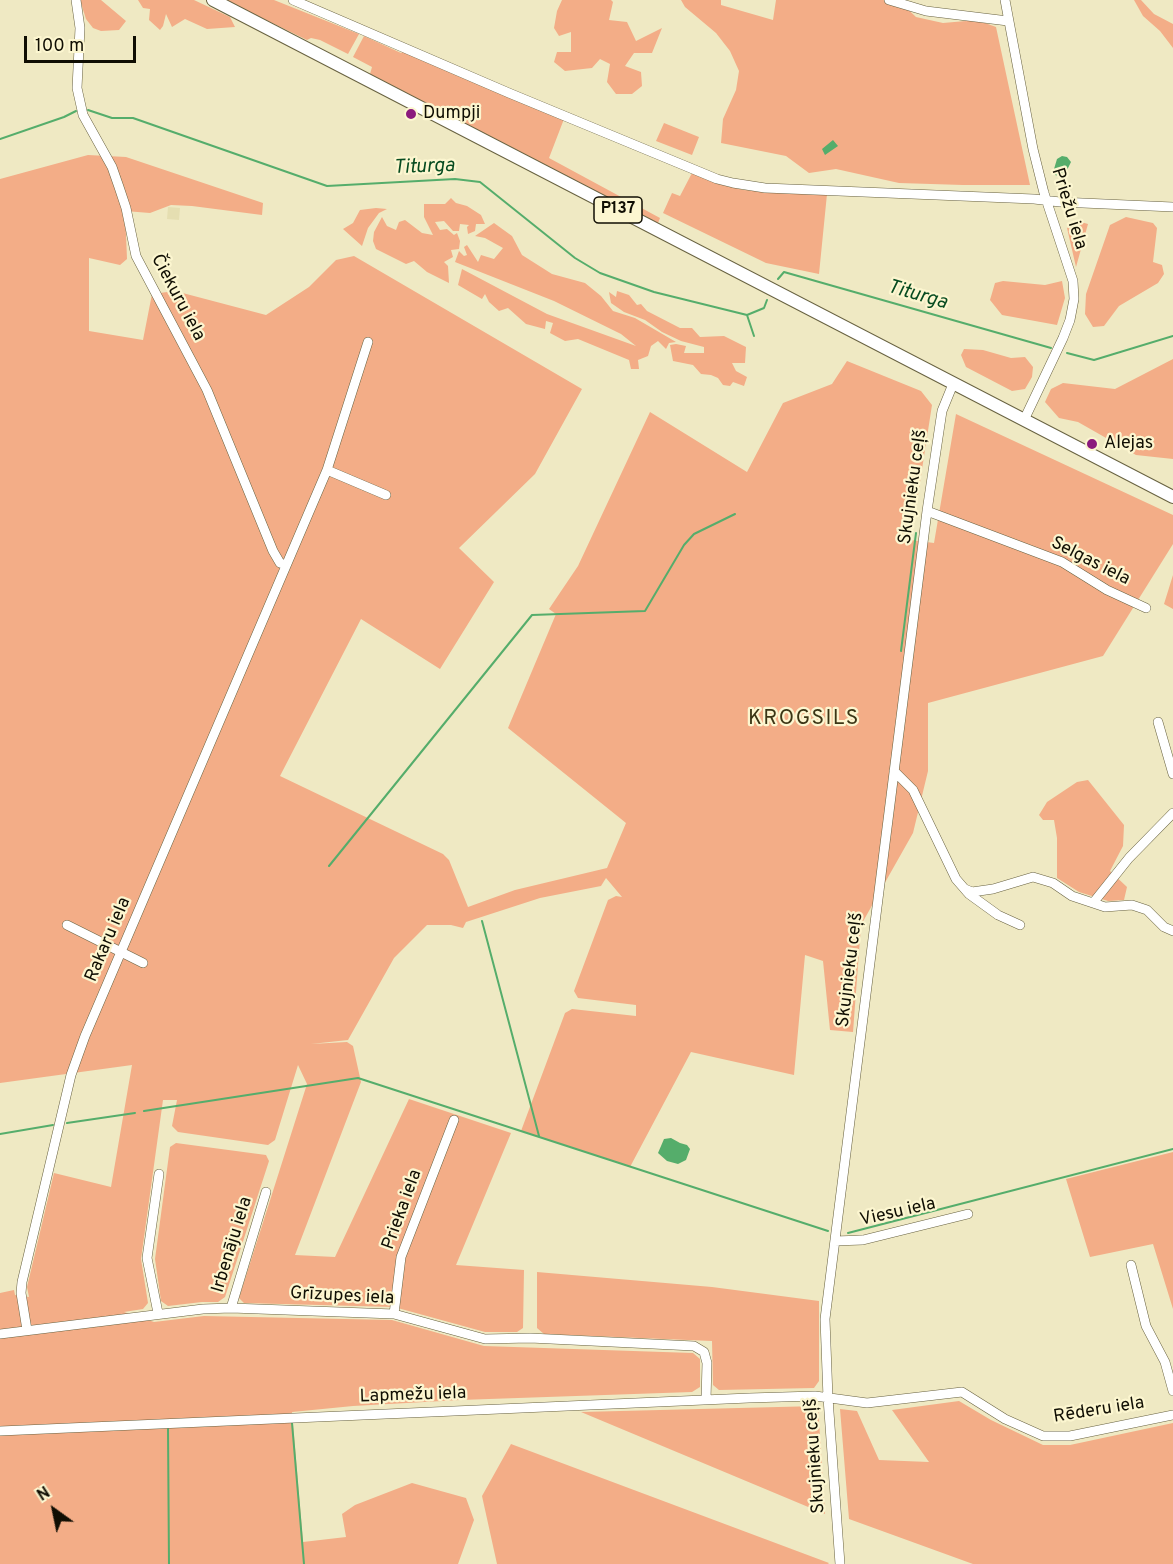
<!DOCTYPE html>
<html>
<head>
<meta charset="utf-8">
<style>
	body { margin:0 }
	#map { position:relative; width:1173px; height:1564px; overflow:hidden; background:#efe9c3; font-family:Overpass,sans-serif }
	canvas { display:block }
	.north { position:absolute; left:24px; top:1480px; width:60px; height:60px; -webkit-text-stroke:4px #fcf6d0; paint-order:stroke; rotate:327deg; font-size:16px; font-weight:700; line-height:24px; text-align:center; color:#100e03 }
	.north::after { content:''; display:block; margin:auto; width:21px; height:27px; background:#100e03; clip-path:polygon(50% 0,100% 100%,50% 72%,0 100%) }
	.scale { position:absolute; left:24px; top:36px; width:112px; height:27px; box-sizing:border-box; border:3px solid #100e03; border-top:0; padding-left:8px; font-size:18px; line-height:21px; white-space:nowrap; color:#100e03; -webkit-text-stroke:4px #fcf6d0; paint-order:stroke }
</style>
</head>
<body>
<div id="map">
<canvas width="1173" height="1564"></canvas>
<div class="north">N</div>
<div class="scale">100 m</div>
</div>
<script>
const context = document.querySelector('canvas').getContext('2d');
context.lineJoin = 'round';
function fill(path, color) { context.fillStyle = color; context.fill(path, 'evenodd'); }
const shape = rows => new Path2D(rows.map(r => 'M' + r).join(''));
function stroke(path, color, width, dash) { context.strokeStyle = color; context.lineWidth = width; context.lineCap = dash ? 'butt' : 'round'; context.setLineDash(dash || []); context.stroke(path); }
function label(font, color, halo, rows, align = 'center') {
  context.font = font + ' Overpass,sans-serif'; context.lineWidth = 4.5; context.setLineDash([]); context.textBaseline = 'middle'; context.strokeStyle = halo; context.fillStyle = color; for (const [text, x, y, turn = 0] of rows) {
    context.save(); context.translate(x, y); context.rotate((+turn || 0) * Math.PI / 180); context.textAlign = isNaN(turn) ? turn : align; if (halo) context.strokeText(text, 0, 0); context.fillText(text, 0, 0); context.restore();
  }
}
fill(shape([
	[168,207,180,208,179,220,167,219]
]), '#e5deb1');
fill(shape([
	[80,0,101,0,126,21,119,30,101,31,93,28,86,19],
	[138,0,194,0,230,17,235,27,207,29,185,19,172,27,166,14,163,26,160,30,149,20,150,9,143,8],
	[225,0,274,0,359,34,348,54,320,40,311,38,307,40],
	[562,0,611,0,613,2,609,20,627,22,636,41,662,28,652,53,634,53,625,66,641,72,642,86,632,94,616,94,607,82,610,64,600,59,592,68,565,71,554,62,557,52,571,52,571,32,559,36,554,28,557,11],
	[681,0,721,0,721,5,773,20,776,0,898,0,916,17,943,23,977,20,996,27,1030,185,963,185,899,183,836,169,809,173,786,156,721,143,723,119,736,90,739,71,730,51,716,33,685,7],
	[1134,0,1141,0,1154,14,1173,24,1173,48,1160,31,1143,16],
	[364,36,401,53,404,51,564,119,549,158,660,218,658,223,370,74,372,67,353,57],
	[664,123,699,137,692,155,656,141],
	[88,155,126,157,263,203,262,215,192,206,171,205,150,213,125,211,127,259,120,265,89,258,89,331,143,340,152,294,175,291,266,315,309,287,336,260,354,256,582,389,535,474,459,548,494,582,440,669,361,619,280,776,443,854,449,860,468,907,515,890,607,868,626,823,508,728,556,614,549,609,578,566,650,412,747,472,783,403,832,384,847,361,921,391,932,405,911,540,934,543,956,414,1173,515,1173,544,1103,656,928,703,928,771,913,833,861,925,853,1032,830,1030,823,961,805,955,794,1075,691,1052,630,1167,521,1131,565,1013,572,1009,636,1016,636,1005,578,998,574,991,608,900,616,896,622,897,606,878,601,886,540,898,466,922,463,928,451,925,427,925,394,958,348,1040,311,1044,347,1042,353,1046,361,1082,295,1255,335,1257,409,1099,511,1133,456,1265,524,1270,523,1328,517,1332,485,1332,394,1307,244,1303,239,1298,307,1084,298,1065,275,1140,268,1145,178,1132,172,1126,177,1100,163,1100,141,1259,148,1303,143,1309,124,1312,154,1322,204,1316,392,1320,484,1346,693,1353,700,1359,700,1387,692,1392,460,1400,353,1406,292,1412,303,1542,346,1537,342,1514,355,1505,412,1483,466,1498,474,1520,458,1564,0,1564,0,1293,14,1290,15,1295,29,1297,27,1287,54,1173,111,1187,132,1065,0,1083,0,179],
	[692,173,743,190,827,194,819,274,766,263,663,213,672,193,680,196],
	[451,198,456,203,467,206,481,215,485,224,476,224,475,231,468,234,467,227,469,225,460,224,459,231,453,231,444,221,435,222,440,230,447,229,454,235,457,233,460,241,459,249,451,250,453,257,444,262,448,266,449,283,427,272,414,261,406,264,376,249,373,241,374,232,382,217,387,226,396,230,399,222,405,220,422,233,433,235,424,217,424,204,445,204],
	[376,208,387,209,379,213,368,228,362,246,343,229,353,223,360,210],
	[1126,217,1153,223,1157,228,1153,262,1162,265,1164,274,1158,283,1119,306,1104,326,1093,327,1085,314,1086,294,1110,225],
	[1077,221,1088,224,1076,267,1067,228],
	[494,223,512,236,522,255,552,274,585,283,601,296,613,311,635,318,676,342,669,343,666,349,658,341,651,346,648,356,638,360,639,369,631,369,629,360,578,339,565,341,550,333,553,323,546,321,545,329,526,324,508,308,499,311,489,302,485,294,482,299,458,285,462,269,547,314,636,346,621,334,554,301,455,262,459,251,464,256,467,255,464,247,467,245,478,262,481,255,494,259,503,248,485,238,475,236],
	[1003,281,1045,285,1062,281,1065,298,1057,325,1002,315,990,300,995,283],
	[617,291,629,295,637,305,641,304,647,311,680,328,692,328,700,337,724,336,746,347,745,363,732,363,736,371,747,377,744,386,733,382,730,386,723,385,718,378,711,375,701,374,693,365,673,361,670,345,676,344,686,346,684,353,704,353,704,347,681,341,662,332,645,320,624,312,611,303,609,292,616,297],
	[964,349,983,350,1011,358,1025,357,1033,367,1032,377,1025,389,1012,391,966,367,961,355],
	[1173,359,1173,459,1136,455,1078,422,1059,418,1045,402,1051,389,1063,383,1115,389],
	[1173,575,1173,609,1164,604],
	[1088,780,1124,825,1123,846,1110,871,1127,887,1124,900,1108,901,1079,892,1057,878,1057,838,1054,820,1043,820,1039,815,1047,802,1077,782],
	[176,1143,266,1155,269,1161,225,1297,218,1302,202,1302,168,1306,161,1301,155,1259,170,1147],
	[1173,1152,1173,1309,1153,1244,1090,1257,1066,1179],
	[537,1272,712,1287,819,1301,819,1381,814,1388,719,1390,713,1385,712,1341,544,1334,537,1328],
	[959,1401,991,1420,1043,1445,1070,1445,1173,1423,1173,1564,973,1564,849,1519,840,1409,857,1411,879,1460,929,1462,892,1410],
	[818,1406,825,1514,581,1412],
	[511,1444,829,1563,828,1564,497,1564,482,1496]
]), '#f3ad87');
fill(shape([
	[833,140,838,146,825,155,822,149],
	[1062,156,1067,157,1071,162,1066,172,1059,176,1055,175,1054,169,1057,159],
	[671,1138,680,1143,687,1145,690,1149,686,1160,678,1164,667,1161,658,1153,664,1139]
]), '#55ad6b');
stroke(shape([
	[88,110,112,118,133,118,327,186,455,179,480,182,575,258,600,273,654,292,747,315,764,308,767,300],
	[0,139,64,117,76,111],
	[778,279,784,272,1051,348],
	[747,315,754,336],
	[1067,353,1094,360,1173,336],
	[901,651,916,533],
	[329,866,532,615,645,611,684,545,694,534,735,514],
	[482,921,539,1136],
	[144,1111,358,1078,828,1231],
	[67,1123,135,1113],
	[0,1134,53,1125],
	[848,1233,1173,1149],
	[292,1423,304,1564],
	[168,1428,169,1564]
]), '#55ad6b', 2);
const minor = shape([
	[76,0,80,28,77,88,83,115,112,167,119,187,126,208,136,256,207,390,273,551,280,563,286,565],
	[293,0,509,93,717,179,733,183,765,188,1034,199,1060,202,1173,207],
	[889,0,926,11,1008,21],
	[1005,0,1033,149,1044,193,1073,281,1074,299,1070,320,1063,338,1024,420],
	[327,470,386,495],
	[927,511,1062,562,1107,590,1146,608],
	[1158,722,1173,774],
	[894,771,913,790,956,879,969,894,998,915,1020,925],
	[965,889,972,892,993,889,1033,877,1053,883,1072,896,1105,907,1132,905,1147,910,1164,927,1173,931],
	[1093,903,1129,858,1173,813],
	[67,925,143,963],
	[835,1241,863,1240,968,1214],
	[1131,1265,1146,1326,1165,1362,1173,1391],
	[231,1308,266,1192],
	[158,1313,147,1258,159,1174],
	[394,1314,401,1257,454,1120],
	[27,1330,21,1293,22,1282,71,1075,85,1036,327,470,368,342],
	[0,1334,203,1309,231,1308,394,1314,485,1339,530,1338,694,1346,704,1352,707,1363,706,1400],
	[0,1431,749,1398,815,1396,867,1403,962,1392,1005,1419,1043,1436,1070,1436,1173,1415],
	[840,1564,828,1398,825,1319,927,511,942,411,953,384]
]);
const major = shape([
	[213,0,1173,497]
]);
stroke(minor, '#686241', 10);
stroke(major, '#686241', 14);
stroke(minor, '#fff', 9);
stroke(major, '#fff', 12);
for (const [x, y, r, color] of [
	[411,114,6,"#8b1a7d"],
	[1092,444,6,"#8b1a7d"]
]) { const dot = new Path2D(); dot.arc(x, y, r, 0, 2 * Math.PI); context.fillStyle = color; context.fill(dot); stroke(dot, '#fcf6d0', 2); }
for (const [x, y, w] of [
	[618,210,48]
]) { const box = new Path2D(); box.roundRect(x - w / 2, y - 13, w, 26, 4.5); context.fillStyle = '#fcf6d0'; context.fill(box); stroke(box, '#100e03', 1.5); }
label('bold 16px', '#100e03', null, [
	["P137",618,210]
]);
label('18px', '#100e03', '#fcf6d0', [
	["Dumpji",423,114],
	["Alejas",1104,444]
], 'left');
label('18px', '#100e03', '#fcf6d0', [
	["Priežu iela",1068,209,73],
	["Čiekuru iela",177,298,62],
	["Skujnieku ceļš",914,487,-82],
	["Selgas iela",1090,562,27],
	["Rakaru iela",109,940,-67],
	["Skujnieku ceļš",851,970,-83],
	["Prieka iela",403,1210,-70],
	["Viesu iela",898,1213,-13],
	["Irbenāju iela",233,1245,-73],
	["Grīzupes iela",342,1297,3],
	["Lapmežu iela",413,1396,-2],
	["Rēderu iela",1099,1411,-9],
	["Skujnieku ceļš",816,1456,-94]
]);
label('italic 20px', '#074b20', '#fcf6d0', [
	["Titurga",424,168,-2],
	["Titurga",917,296,16]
]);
context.letterSpacing = '1.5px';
label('21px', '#3b3515', '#fcf6d0', [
	["KROGSILS",804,720]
]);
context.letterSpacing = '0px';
</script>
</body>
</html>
